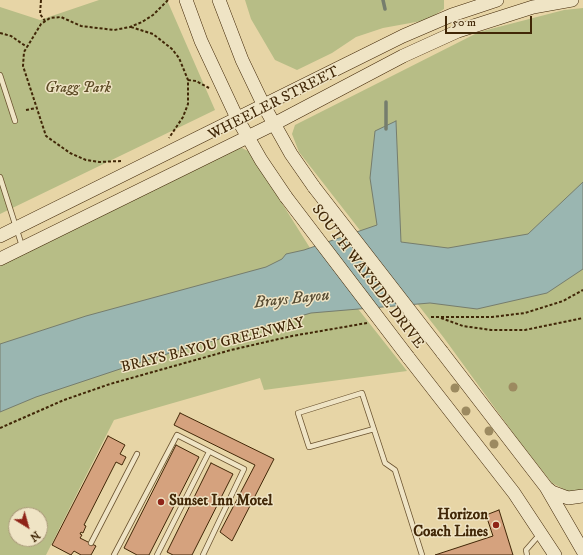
<!DOCTYPE html>
<html>
<head>
<meta charset="utf-8">
<style>
	body { margin:0 }
	#map { position:relative; width:583px; height:555px; overflow:hidden; background:#e7d5a6; font-family:"IM FELL DW Pica",serif }
	canvas { display:block }
	.north { position:absolute; left:8px; top:507px; width:40px; height:40px; box-sizing:border-box; background:#efe4c5; border:1px solid #a99879; border-radius:50%; rotate:143deg; font-size:11px; font-weight:700; line-height:16px; text-align:center; color:#412707 }
	.north::after { content:''; display:block; margin:auto; width:14px; height:18px; background:#8f2418; clip-path:polygon(50% 0,100% 100%,50% 72%,0 100%) }
	.scale { position:absolute; left:445px; top:16px; width:87px; height:18px; box-sizing:border-box; border:2px solid #412707; border-top:0; padding-left:5px; font-size:12px; line-height:14px; white-space:nowrap; color:#412707; -webkit-text-stroke:3px #efe4c5; paint-order:stroke }
</style>
</head>
<body>
<div id="map">
<canvas width="583" height="555"></canvas>
<div class="north">N</div>
<div class="scale">50 m</div>
</div>
<script>
const context = document.querySelector('canvas').getContext('2d');
context.lineJoin = 'round';
function fill(path, color) { context.fillStyle = color; context.fill(path, 'evenodd'); }
const shape = rows => new Path2D(rows.map(r => 'M' + r).join(''));
function stroke(path, color, width, dash) { context.strokeStyle = color; context.lineWidth = width; context.lineCap = dash ? 'butt' : 'round'; context.setLineDash(dash || []); context.stroke(path); }
function label(font, color, halo, rows, align = 'center') {
  context.font = font + ' "IM FELL DW Pica",serif'; context.lineWidth = 3; context.setLineDash([]); context.textBaseline = 'middle'; context.strokeStyle = halo; context.fillStyle = color; for (const [text, x, y, turn = 0] of rows) {
    context.save(); context.translate(x, y); context.rotate((+turn || 0) * Math.PI / 180); context.textAlign = isNaN(turn) ? turn : align; if (halo) context.strokeText(text, 0, 0); context.fillText(text, 0, 0); context.restore();
  }
}
fill(shape([
	[99,0,167,0,215,110,0,214,0,7,40,20],
	[245,0,444,0,444,9,427,20,383,28,356,37,332,53,297,70,275,60,251,19],
	[583,8,583,491,571,493,552,483,516,437,444,338,299,152,292,134,295,125,479,32,564,10],
	[242,148,248,151,253,157,310,248,407,371,264,390,260,378,114,420,46,555,0,555,0,266,235,149],
	[16,515,40,515,40,539,16,539]
]), '#b7bd86');
const water = shape([
	[396,121,401,242,448,248,528,234,583,182,583,269,547,293,477,309,430,303,311,313,153,358,36,397,0,412,0,344,86,316,266,267,282,259,286,254,304,250,377,225,370,178,375,131,396,121]
]);
fill(water, '#9ab6b1');
stroke(water, '#767d6d', 1);
stroke(shape([
	[383,0,385,9],
	[386,129,386,102]
]), '#767d6d', 3.5);
const building = shape([
	[180,413,274,459,232,541,220,532,255,465,174,425,180,413],
	[108,436,125,445,120,454,126,457,122,465,116,462,84,525,86,526,83,533,81,532,80,534,82,535,80,538,96,546,91,555,81,555,74,551,71,555,52,545,108,436],
	[176,445,199,457,149,555,137,555,124,548,176,445],
	[211,463,233,474,192,555,173,555,167,552,211,463],
	[499,510,513,555,435,555,493,536,486,515,499,510]
]);
fill(building, '#d5a27e');
stroke(building, '#412707', 1);
const lane = shape([
	[0,75,15,121],
	[0,177,22,246],
	[374,429,309,447,298,413,362,393,385,463,395,470,422,555],
	[91,543,137,454],
	[114,555,177,435,244,469,203,555],
	[157,555,209,452],
	[527,555,526,550,540,534]
]);
const secondary = shape([
	[186,0,201,41,237,118,261,160,286,197],
	[219,0,242,60,264,106,291,154,314,187],
	[0,236,403,36,452,15,497,0],
	[0,259,274,124,403,56,458,31,533,7,572,0],
	[442,352,546,487,583,551],
	[408,357,514,493,555,555],
	[547,488,552,492,568,498,583,496]
]);
stroke(lane, '#6a522f', 6);
stroke(secondary, '#412707', 14);
stroke(shape([
	[41,0,40,14,45,21],
	[131,27,153,34,172,49,179,58,188,80,188,104,183,117,169,138],
	[0,33,11,36,27,47],
	[188,80,196,81,209,88],
	[26,110,36,108],
	[121,161,99,162,86,160,70,153,46,136,23,66,24,52,41,24,50,18,61,17,81,26,114,30,130,27,142,22,153,15,168,0],
	[431,317,492,317,525,313,563,301,583,290],
	[441,318,463,326,491,330,525,330,583,318],
	[0,428,64,400,110,384,231,350,292,336,367,323]
]), '#412707', 2, [3, 2]);
stroke(lane, '#efe4c5', 4.5);
stroke(secondary, '#efe4c5', 13);
const secondaryBridge = shape([
	[314,187,442,352],
	[286,197,408,357]
]);
stroke(secondaryBridge, '#412707', 14, []);
stroke(secondaryBridge, '#efe4c5', 13);
context.fillStyle = '#9c8a60';
for (const [x, y] of [
	[513,387],
	[455,388],
	[466,411],
	[489,431],
	[494,444]
]) { context.beginPath(); context.arc(x, y, 4.5, 0, 2 * Math.PI); context.fill(); }
for (const [x, y, r, color] of [
	[161,502,4,"#8f2418"],
	[496,525,4,"#8f2418"]
]) { const dot = new Path2D(); dot.arc(x, y, r, 0, 2 * Math.PI); context.fillStyle = color; context.fill(dot); stroke(dot, '#efe4c5', 1.5); }
label('italic 15px', '#5e4c27', '#efe4c5', [
	["Gragg Park",78,89]
]);
label('15px', '#412707', '#efe4c5', [
	["WHEELER STREET",274,104,-27],
	["SOUTH WAYSIDE DRIVE",367,277,53],
	["BRAYS BAYOU GREENWAY",213,346,-14]
]);
label('bold 15px', '#412707', '#efe4c5', [
	["Sunset Inn Motel",169,502],
	["Horizon",488,516,"right"],
	["Coach Lines",488,533,"right"]
], 'left');
label('italic 16px', '#574b32', '#efe4c5', [
	["Brays Bayou",292,300,-6]
]);
</script>
</body>
</html>
